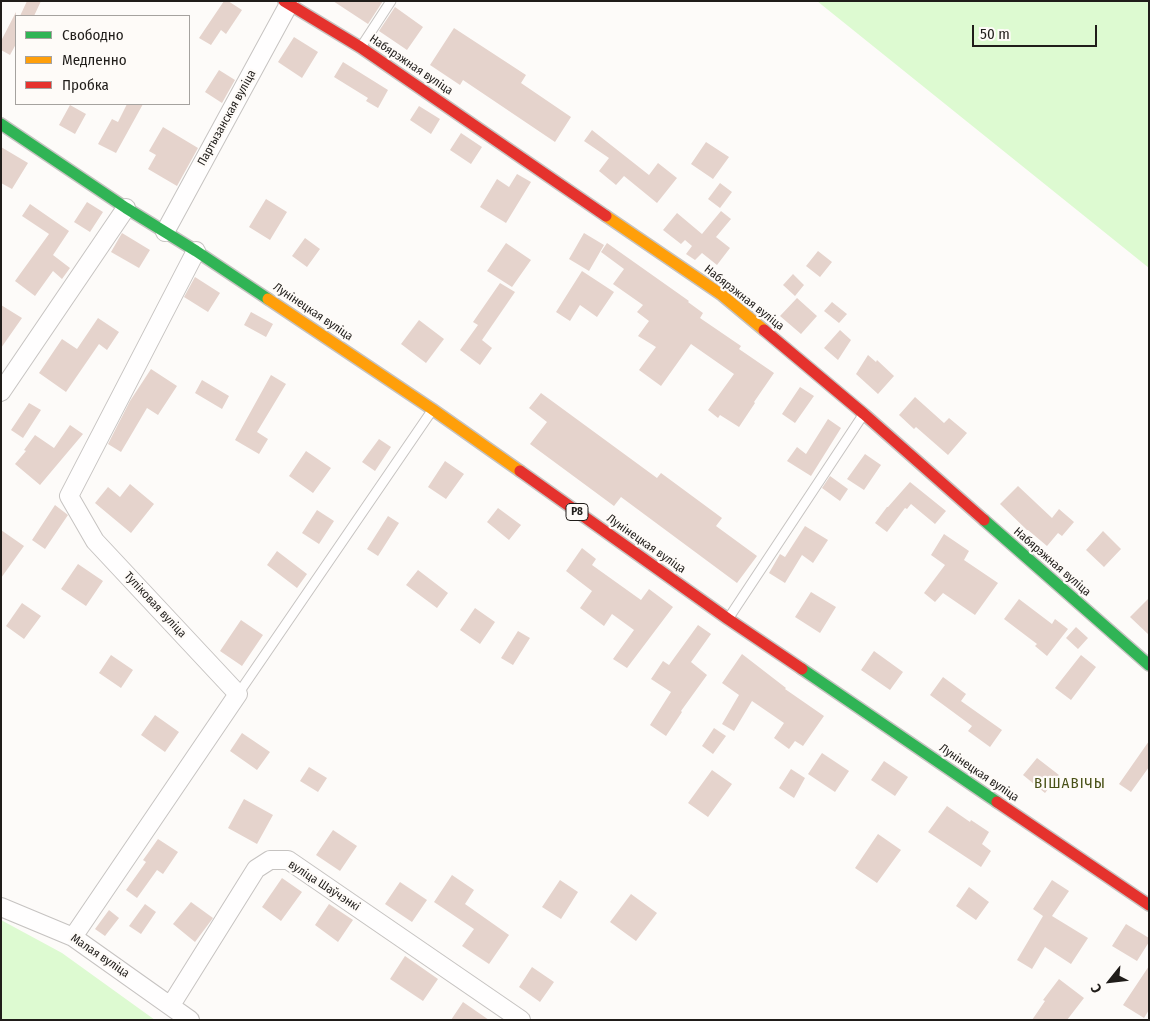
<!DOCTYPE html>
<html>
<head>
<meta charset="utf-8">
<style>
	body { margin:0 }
	#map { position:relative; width:1150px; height:1021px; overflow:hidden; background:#fdfbf9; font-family:"Fira Sans Condensed",sans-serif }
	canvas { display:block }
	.frame { position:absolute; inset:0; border:2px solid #201d1a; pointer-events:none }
	.legend { position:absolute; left:15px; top:15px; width:175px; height:90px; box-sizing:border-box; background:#fefbf8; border:1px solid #a5a29f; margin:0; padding:6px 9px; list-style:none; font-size:15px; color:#201d1a }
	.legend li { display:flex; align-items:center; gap:10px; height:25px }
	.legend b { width:25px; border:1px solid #a5a29f }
	.north { position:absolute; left:1085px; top:956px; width:50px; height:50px; -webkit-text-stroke:4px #fefbf8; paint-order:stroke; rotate:241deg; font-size:14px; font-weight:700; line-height:20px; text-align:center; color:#201d1a }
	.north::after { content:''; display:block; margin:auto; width:18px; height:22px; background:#201d1a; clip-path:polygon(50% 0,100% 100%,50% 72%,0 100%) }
	.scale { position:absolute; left:972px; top:25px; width:125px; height:22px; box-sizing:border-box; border:2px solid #201d1a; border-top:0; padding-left:6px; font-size:15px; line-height:18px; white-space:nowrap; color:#201d1a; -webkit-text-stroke:4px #fefbf8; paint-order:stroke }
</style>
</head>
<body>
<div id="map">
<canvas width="1150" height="1021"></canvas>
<div class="frame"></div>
<ul class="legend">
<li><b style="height:6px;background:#30b455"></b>Свободно</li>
<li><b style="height:6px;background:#ff9f0a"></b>Медленно</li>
<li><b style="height:6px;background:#e5322d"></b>Пробка</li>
</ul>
<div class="north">С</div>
<div class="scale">50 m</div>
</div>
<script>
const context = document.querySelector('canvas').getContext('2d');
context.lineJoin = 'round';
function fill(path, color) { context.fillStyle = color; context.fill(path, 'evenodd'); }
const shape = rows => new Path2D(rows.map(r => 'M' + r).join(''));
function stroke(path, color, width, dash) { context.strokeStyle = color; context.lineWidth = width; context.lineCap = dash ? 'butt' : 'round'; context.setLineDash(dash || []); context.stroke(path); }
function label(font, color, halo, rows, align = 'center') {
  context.font = font + ' "Fira Sans Condensed",sans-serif'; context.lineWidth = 4.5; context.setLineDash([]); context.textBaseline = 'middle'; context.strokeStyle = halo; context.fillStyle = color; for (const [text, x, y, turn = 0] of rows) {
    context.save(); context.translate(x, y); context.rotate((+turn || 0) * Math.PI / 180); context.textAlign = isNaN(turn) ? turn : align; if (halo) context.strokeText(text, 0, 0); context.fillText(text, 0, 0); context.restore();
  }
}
fill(shape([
	[817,1,1149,1,1149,268],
	[1,920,62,953,155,1020,1,1020]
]), '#ddfad1');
fill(shape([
	[27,1,41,1,34,16,20,16],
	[224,1,228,1,242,10,226,34,221,30,211,45,199,38],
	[333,1,383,1,368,24],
	[395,7,423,27,407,50,379,31],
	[16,12,16,44,10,55,1,50,1,41],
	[454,28,526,75,521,83,571,117,555,142,463,80,460,85,430,65],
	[294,37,318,52,302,78,278,62],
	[343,62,388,90,378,108,366,101,368,98,334,77],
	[219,70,235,80,222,103,205,92],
	[127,104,143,104,116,153,98,144,112,119,118,122],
	[70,105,86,114,75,134,59,125],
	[419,106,440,119,431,134,410,120],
	[163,127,198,148,177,186,148,169,156,155,149,151],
	[592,130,649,175,658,163,677,178,657,203,624,176,616,185,599,171,609,158,584,141],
	[461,133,482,147,471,164,450,150],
	[706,142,729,157,713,179,691,164],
	[1,147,28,163,12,189,1,183],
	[517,174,531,182,506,223,480,207,497,179,509,187],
	[720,183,732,192,720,208,708,199],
	[266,199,287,212,270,240,249,227],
	[87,202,103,212,90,232,74,222],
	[30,204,69,231,53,255,70,268,62,279,53,271,35,296,15,281,49,234,22,216],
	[721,211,731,219,716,237,730,248,717,265,702,253,695,260,686,254,692,246,685,240,681,244,663,230,677,213,702,234],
	[122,233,150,250,139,268,111,252],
	[584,233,604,245,589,271,569,259],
	[305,238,320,249,307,267,292,256],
	[506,243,531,260,512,287,487,271],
	[607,243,689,301,688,302,703,313,700,318,741,346,739,349,774,373,754,402,755,403,739,427,720,415,718,418,708,410,734,374,691,344,661,386,639,370,656,347,638,336,649,321,637,312,643,305,613,284,624,269,601,252],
	[818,251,832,262,820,277,806,266],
	[582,271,614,292,597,317,580,305,570,321,556,312],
	[793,274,804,285,795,296,783,285],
	[195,277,220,293,208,312,184,297],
	[500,283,515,292,482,340,492,348,480,365,460,350,478,325,473,322],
	[797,298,817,316,801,334,780,316],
	[832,302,847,314,839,323,824,311],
	[1,305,22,318,1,348],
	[251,312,273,324,266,337,244,325],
	[98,318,119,332,107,350,99,344,66,392,39,373,62,339,77,349],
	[419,320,444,339,426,363,401,344],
	[840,330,851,340,838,360,824,348],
	[868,355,876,362,877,360,894,376,878,394,856,374],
	[151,369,177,386,158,415,147,408,121,452,108,444,130,401],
	[271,375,286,384,257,432,268,439,259,454,235,440],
	[202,380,229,396,222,409,195,393],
	[800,387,814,396,795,423,782,414],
	[541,393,657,478,661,473,722,518,716,526,757,556,737,583,621,497,614,506,530,444,547,422,529,408],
	[915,397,944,423,949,418,967,433,948,455,916,427,914,429,899,415],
	[29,403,41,410,23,438,11,430],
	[828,419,841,428,811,476,787,461,797,447,806,454],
	[70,425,83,434,40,485,15,464,26,451,24,450,35,435,54,448],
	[379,439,391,447,375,471,362,462],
	[306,451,331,468,313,493,289,476],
	[865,454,881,465,864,490,847,479],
	[445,461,464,474,446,499,428,487],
	[830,476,848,489,840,501,822,488],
	[910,482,946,511,935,524,911,504,907,509,905,508,887,532,875,523,887,507,888,507],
	[130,484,154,504,131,533,95,503,108,487,120,497],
	[1018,486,1052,518,1059,509,1074,522,1062,536,1058,533,1047,546,1028,530,1027,530,1000,504],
	[55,505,68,515,45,549,32,540],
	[498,508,521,525,509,540,487,522],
	[317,510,334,521,319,544,302,533],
	[388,516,399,523,378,556,367,549],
	[805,526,828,540,813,563,802,555,785,583,769,573,780,554,785,557],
	[1,530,24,546,1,578],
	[1103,531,1121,549,1104,567,1086,550],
	[944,534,969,551,964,560,998,583,975,615,943,593,935,602,924,593,945,565,931,555],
	[582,548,596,559,592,565,641,600,649,589,673,607,627,668,613,659,634,630,612,614,604,626,580,608,592,591,566,571],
	[277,551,307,574,297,588,267,565],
	[78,564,103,581,86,606,61,589],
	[418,570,448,593,437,608,406,585],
	[811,592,836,607,820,633,795,617],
	[1149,598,1149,635,1130,617],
	[1019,599,1052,624,1055,619,1068,629,1047,656,1035,646,1037,644,1004,619],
	[22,603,41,616,24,639,6,626],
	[475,608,495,622,480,644,460,630],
	[241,620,263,635,242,666,220,651],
	[698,625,711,634,691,662,707,675,681,711,682,712,666,736,650,725,671,692,651,679,663,661,669,665],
	[1076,627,1088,638,1078,649,1066,638],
	[518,631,530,638,513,665,501,658],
	[874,651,903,672,890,690,861,670],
	[742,654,786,688,785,689,824,716,803,746,795,741,789,749,774,738,784,723,752,701,734,731,722,724,739,695,722,683],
	[111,655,133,670,121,688,99,673],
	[1081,655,1096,667,1071,700,1055,688],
	[943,677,966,694,961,701,1002,730,990,747,968,731,972,726,930,695],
	[155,715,179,732,165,752,141,735],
	[714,728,726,736,713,754,702,746],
	[242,733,270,752,257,770,230,751],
	[1149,741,1149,767,1131,792,1119,784],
	[822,753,849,771,835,792,808,774],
	[1037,758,1059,775,1045,793,1023,775],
	[884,761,908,777,895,796,871,780],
	[309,767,327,778,318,792,300,781],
	[791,769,805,778,794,798,779,788],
	[712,770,732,784,708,817,688,803],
	[244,799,273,815,257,844,228,828],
	[947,806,970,822,971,820,989,832,982,844,991,851,981,867,928,832],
	[333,830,357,846,340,871,316,855],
	[878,834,901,850,877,883,855,868],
	[158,839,178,852,163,874,157,870,137,898,126,890,146,862,143,860],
	[452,875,474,890,465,904,509,935,489,964,462,946,474,929,434,902],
	[282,878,302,892,281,921,262,907],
	[560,880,578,892,561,919,542,907],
	[1052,880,1069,891,1052,916,1088,938,1071,964,1045,947,1032,969,1017,960,1043,916,1033,909],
	[400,882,427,900,412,922,385,904],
	[969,887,989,902,976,920,956,906],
	[631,894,657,913,636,941,610,922],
	[191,902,213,918,195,942,173,924],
	[145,904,156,912,141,934,129,926],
	[329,904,353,920,338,942,315,925],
	[109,910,119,918,105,936,95,929],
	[1126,924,1149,938,1149,942,1137,961,1112,946],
	[405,956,438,979,423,1001,390,979],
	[1149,966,1149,1010,1144,1018,1123,1005],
	[532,967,554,982,540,1002,519,987],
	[1059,979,1084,998,1067,1020,1032,1020,1045,1001,1043,1000],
	[463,1002,489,1020,451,1020]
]), '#e5d3cc');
const lane = shape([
	[361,47,391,1],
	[730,616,863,415],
	[238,694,431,412]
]);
const street = shape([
	[165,232,289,4],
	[1,392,126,208],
	[1,907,73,937,190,1020],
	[73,937,238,694,95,541,69,496,196,251],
	[171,1005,256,869,270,860,288,860,521,1020]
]);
const fast = shape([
	[1,124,126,208,196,251,268,299],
	[984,520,1149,665],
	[802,669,997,802]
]);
const slow = shape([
	[606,216,722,295,764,330],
	[268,299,432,409,520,471]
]);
const jam = shape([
	[284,1,360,47,606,216],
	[764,330,864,414,984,520],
	[520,471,728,619,802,669],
	[997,802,1149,905]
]);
stroke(lane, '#c6c3c1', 11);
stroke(street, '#c6c3c1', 20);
stroke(fast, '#c6c3c1', 14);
stroke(slow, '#c6c3c1', 14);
stroke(jam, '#c6c3c1', 14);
stroke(lane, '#fffefe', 9);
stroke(street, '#fffefe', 18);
stroke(fast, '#30b455', 11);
stroke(slow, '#ff9f0a', 11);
stroke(jam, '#e5322d', 11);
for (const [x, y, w] of [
	[577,512,22]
]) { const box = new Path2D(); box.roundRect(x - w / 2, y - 8.5, w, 17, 4); context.fillStyle = '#fefbf8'; context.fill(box); stroke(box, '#201d1a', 1); }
label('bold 11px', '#201d1a', null, [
	["Р8",577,512]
]);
label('12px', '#201d1a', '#fefbf8', [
	["Набярэжная вуліца",411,65,34],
	["Партызанская вуліца",227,118,-61],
	["Набярэжная вуліца",744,298,38],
	["Лунінецкая вуліца",313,312,34],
	["Лунінецкая вуліца",646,544,35],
	["Набярэжная вуліца",1052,562,41],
	["Тупіковая вуліца",155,605,47],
	["Лунінецкая вуліца",979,773,34],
	["вуліца Шаўчэнкі",324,886,33],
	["Малая вуліца",100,956,34]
]);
context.letterSpacing = '1px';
label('15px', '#485016', '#fefbf8', [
	["ВІШАВІЧЫ",1070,784]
]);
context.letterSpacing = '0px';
</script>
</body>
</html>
